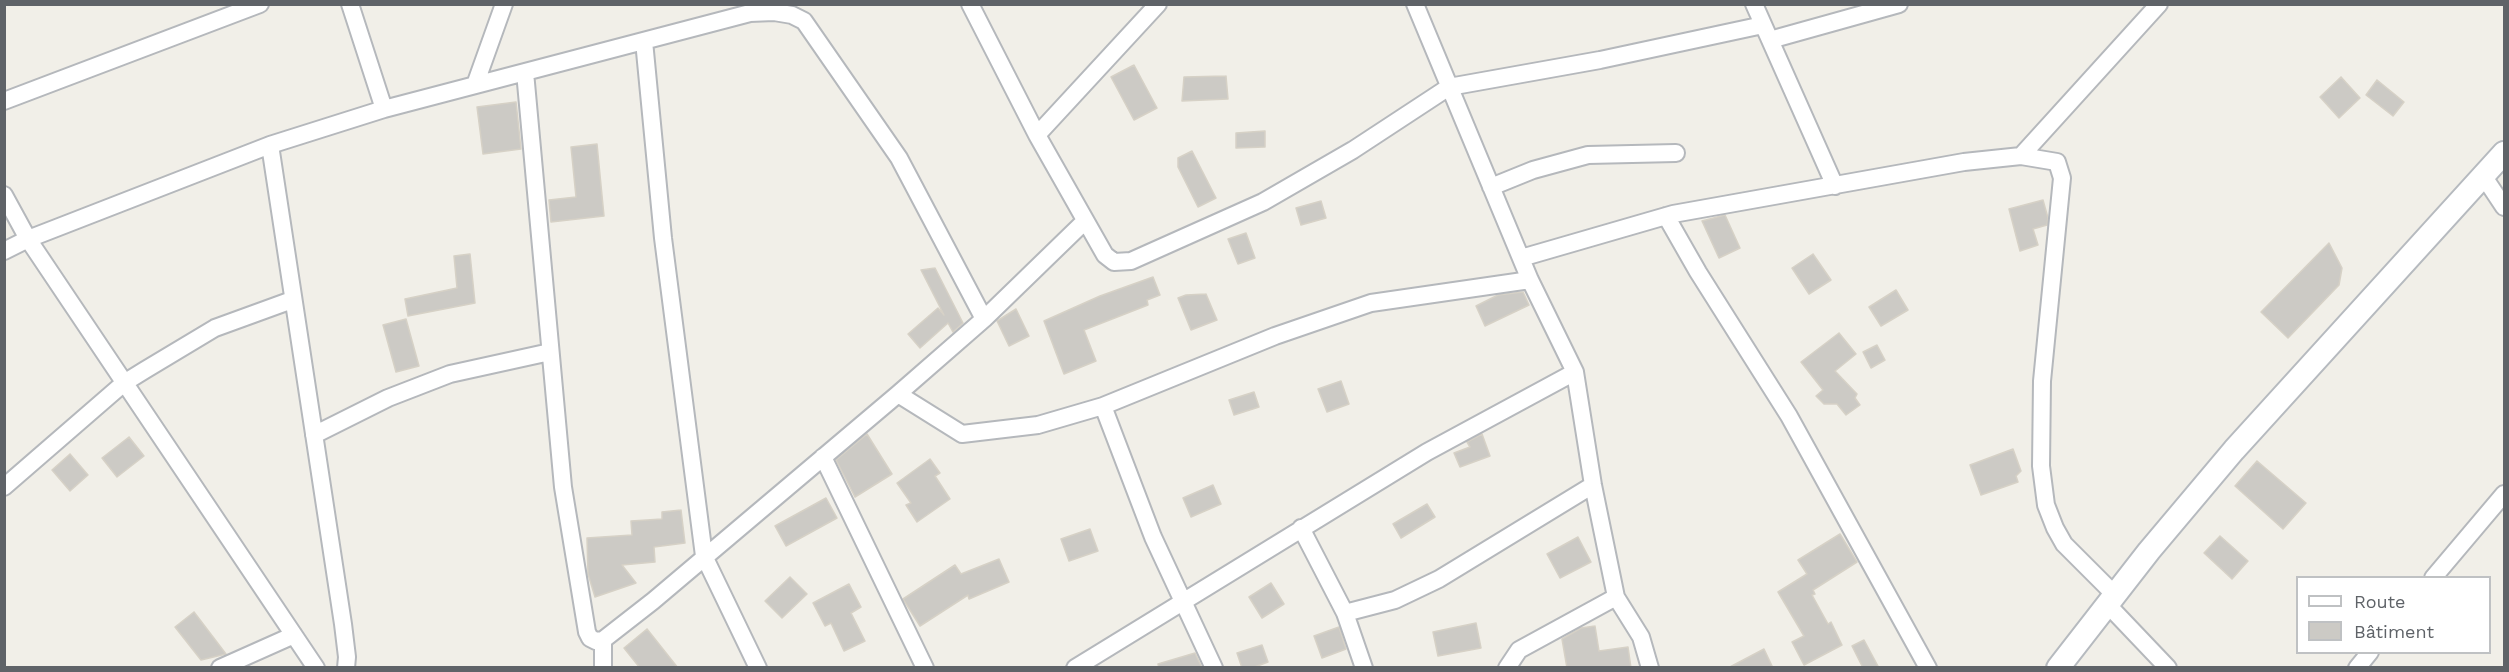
<!DOCTYPE html>
<html>
<head>
<meta charset="utf-8">
<style>
	body { margin:0 }
	#map { position:relative; width:2509px; height:672px; overflow:hidden; background:#f1efe8; font-family:"Work Sans",sans-serif }
	canvas { display:block }
	.frame { position:absolute; inset:0; border:6px solid #5f6368; pointer-events:none }
	.legend { position:absolute; left:2296px; top:576px; width:195px; height:78px; box-sizing:border-box; background:#fff; border:2px solid #bfc1c3; margin:0; padding:8px 10px; list-style:none; font-size:18px; color:#5f6368 }
	.legend li { display:flex; align-items:center; gap:12px; height:30px }
	.legend b { width:30px; border:2px solid #bfc1c3 }
</style>
</head>
<body>
<div id="map">
<canvas width="2509" height="672"></canvas>
<div class="frame"></div>
<ul class="legend">
<li><b style="height:8px;background:#fff"></b>Route</li>
<li><b style="height:16px;background:#cccac5"></b>Bâtiment</li>
</ul>
</div>
<script>
const context = document.querySelector('canvas').getContext('2d');
context.lineJoin = 'round';
function fill(path, color) { context.fillStyle = color; context.fill(path, 'evenodd'); }
const shape = rows => new Path2D(rows.map(r => 'M' + r).join(''));
function stroke(path, color, width, dash) { context.strokeStyle = color; context.lineWidth = width; context.lineCap = dash ? 'butt' : 'round'; context.setLineDash(dash || []); context.stroke(path); }
const building = shape([
	[1134,65,1157,108,1134,120,1111,77,1134,65],
	[1226,76,1228,99,1182,101,1184,77,1226,76],
	[2341,77,2360,98,2339,118,2320,97,2341,77],
	[2377,80,2404,102,2393,116,2366,95,2377,80],
	[516,102,521,149,483,154,477,107,516,102],
	[1265,131,1265,147,1236,148,1236,133,1265,131],
	[597,144,604,216,551,222,549,200,576,197,571,147,597,144],
	[1192,151,1216,198,1198,207,1178,167,1178,158,1192,151],
	[2043,200,2048,218,2047,225,2033,229,2038,245,2020,251,2009,209,2043,200],
	[1321,201,1326,218,1301,225,1296,208,1321,201],
	[1725,215,1740,248,1719,258,1702,221,1725,215],
	[1246,233,1255,258,1238,264,1228,239,1246,233],
	[2329,243,2342,268,2339,285,2288,338,2261,312,2329,243],
	[470,254,475,303,408,316,405,299,457,288,454,256,470,254],
	[1813,254,1831,280,1809,294,1792,268,1813,254],
	[935,268,963,323,953,332,948,323,920,348,908,334,938,308,944,315,921,270,935,268],
	[1153,277,1160,295,1147,300,1148,305,1084,330,1096,361,1064,374,1044,321,1100,296,1153,277],
	[1896,290,1908,310,1881,326,1869,307,1896,290],
	[1523,292,1529,305,1485,326,1476,306,1498,295,1523,292],
	[1206,294,1217,320,1191,330,1178,298,1186,295,1206,294],
	[1016,309,1029,336,1009,346,997,321,1016,309],
	[406,319,419,366,396,372,383,325,406,319],
	[1839,333,1856,354,1835,371,1857,394,1855,398,1860,405,1846,415,1837,404,1824,404,1816,396,1823,390,1801,362,1839,333],
	[1877,345,1885,360,1871,368,1863,352,1877,345],
	[1341,381,1349,404,1327,412,1318,389,1341,381],
	[1254,392,1259,407,1234,415,1229,400,1254,392],
	[867,434,892,474,855,497,836,460,867,434],
	[1482,434,1490,456,1460,467,1454,453,1470,447,1467,442,1482,434],
	[129,437,144,456,117,477,102,458,129,437],
	[2013,449,2021,471,2016,476,2018,482,1981,495,1970,465,2013,449],
	[70,454,88,475,70,491,52,470,70,454],
	[930,459,940,473,935,476,950,499,917,522,906,505,911,503,897,483,930,459],
	[2257,461,2306,503,2283,529,2235,486,2257,461],
	[1213,485,1221,504,1191,517,1183,498,1213,485],
	[826,498,837,518,786,546,775,526,826,498],
	[1427,504,1435,517,1401,538,1393,524,1427,504],
	[681,510,685,543,654,547,655,562,622,565,636,583,595,597,588,574,587,538,632,535,631,521,662,519,662,512,681,510],
	[1090,529,1098,551,1069,561,1061,539,1090,529],
	[1840,534,1857,562,1813,590,1815,594,1812,595,1828,624,1831,622,1842,645,1804,665,1792,642,1804,636,1778,592,1807,574,1798,560,1840,534],
	[2220,536,2248,561,2232,579,2204,553,2220,536],
	[1578,537,1591,562,1560,578,1547,554,1578,537],
	[999,559,1009,582,969,599,968,595,920,626,903,599,955,565,961,574,999,559],
	[790,577,807,594,782,618,765,601,790,577],
	[1271,583,1284,604,1262,618,1249,597,1271,583],
	[849,584,861,607,851,613,865,641,844,651,831,623,825,626,813,603,849,584],
	[194,612,226,654,201,660,175,627,194,612],
	[1476,623,1481,648,1438,656,1433,632,1476,623],
	[1595,626,1599,651,1628,647,1631,668,1567,668,1562,639,1581,628,1595,626],
	[1339,627,1346,649,1322,658,1314,636,1339,627],
	[647,629,678,668,640,668,624,648,647,629],
	[1864,640,1879,668,1863,668,1852,646,1864,640],
	[1262,645,1268,662,1252,668,1242,668,1237,653,1262,645],
	[1764,649,1773,668,1728,668,1764,649],
	[1195,653,1202,668,1159,668,1158,664,1195,653]
]);
fill(building, '#cccac5');
stroke(building, '#d6d1c6', 1.5);
const street = shape([
	[350,4,384,109],
	[970,4,1037,135,1105,255,1114,262,1131,261,1263,202,1353,150,1449,87,1600,60,1763,25],
	[1415,4,1530,280,1575,372,1593,485,1616,597,1641,637,1650,668],
	[1754,4,1835,186],
	[1770,40,1899,4],
	[644,41,663,238,704,556,758,668],
	[525,72,563,487,587,632,590,638,596,641,603,640,653,601,898,394,984,319,1085,221],
	[475,85,504,4],
	[4,101,260,4],
	[1037,135,1158,4],
	[270,145,343,624,347,657,346,668],
	[2021,156,2159,4],
	[2484,177,2504,207],
	[1491,187,1533,170,1588,155,1676,153],
	[4,195,28,239,316,668],
	[1666,216,1698,272,1789,416,1928,668],
	[4,251,28,239,270,145,384,109,750,13,774,12,792,15,804,21,899,158,984,319],
	[1521,258,1673,214,1964,162,2021,156,2057,162,2062,178,2042,381,2041,466,2046,505,2055,528,2064,544,2115,595],
	[898,394,962,434,1038,425,1103,406,1275,336,1371,303,1530,280],
	[1103,406,1153,537,1214,668],
	[314,435,388,398,450,374,550,352],
	[823,457,925,668],
	[4,487,124,383,145,370,215,328,292,300],
	[1301,528,1345,613,1364,668],
	[2433,578,2504,494],
	[2108,605,2168,668],
	[1345,613,1395,600,1439,579,1593,485],
	[220,668,294,635],
	[603,668,603,640],
	[1075,668,1427,452,1575,372],
	[1507,668,1519,650,1616,597],
	[2357,668,2370,652]
]);
const secondary = shape([
	[2058,668,2149,551,2234,450,2504,153]
]);
stroke(street, '#b5b8bc', 20);
stroke(secondary, '#b6babf', 26);
stroke(street, '#fff', 16);
stroke(secondary, '#fff', 22);
</script>
</body>
</html>
